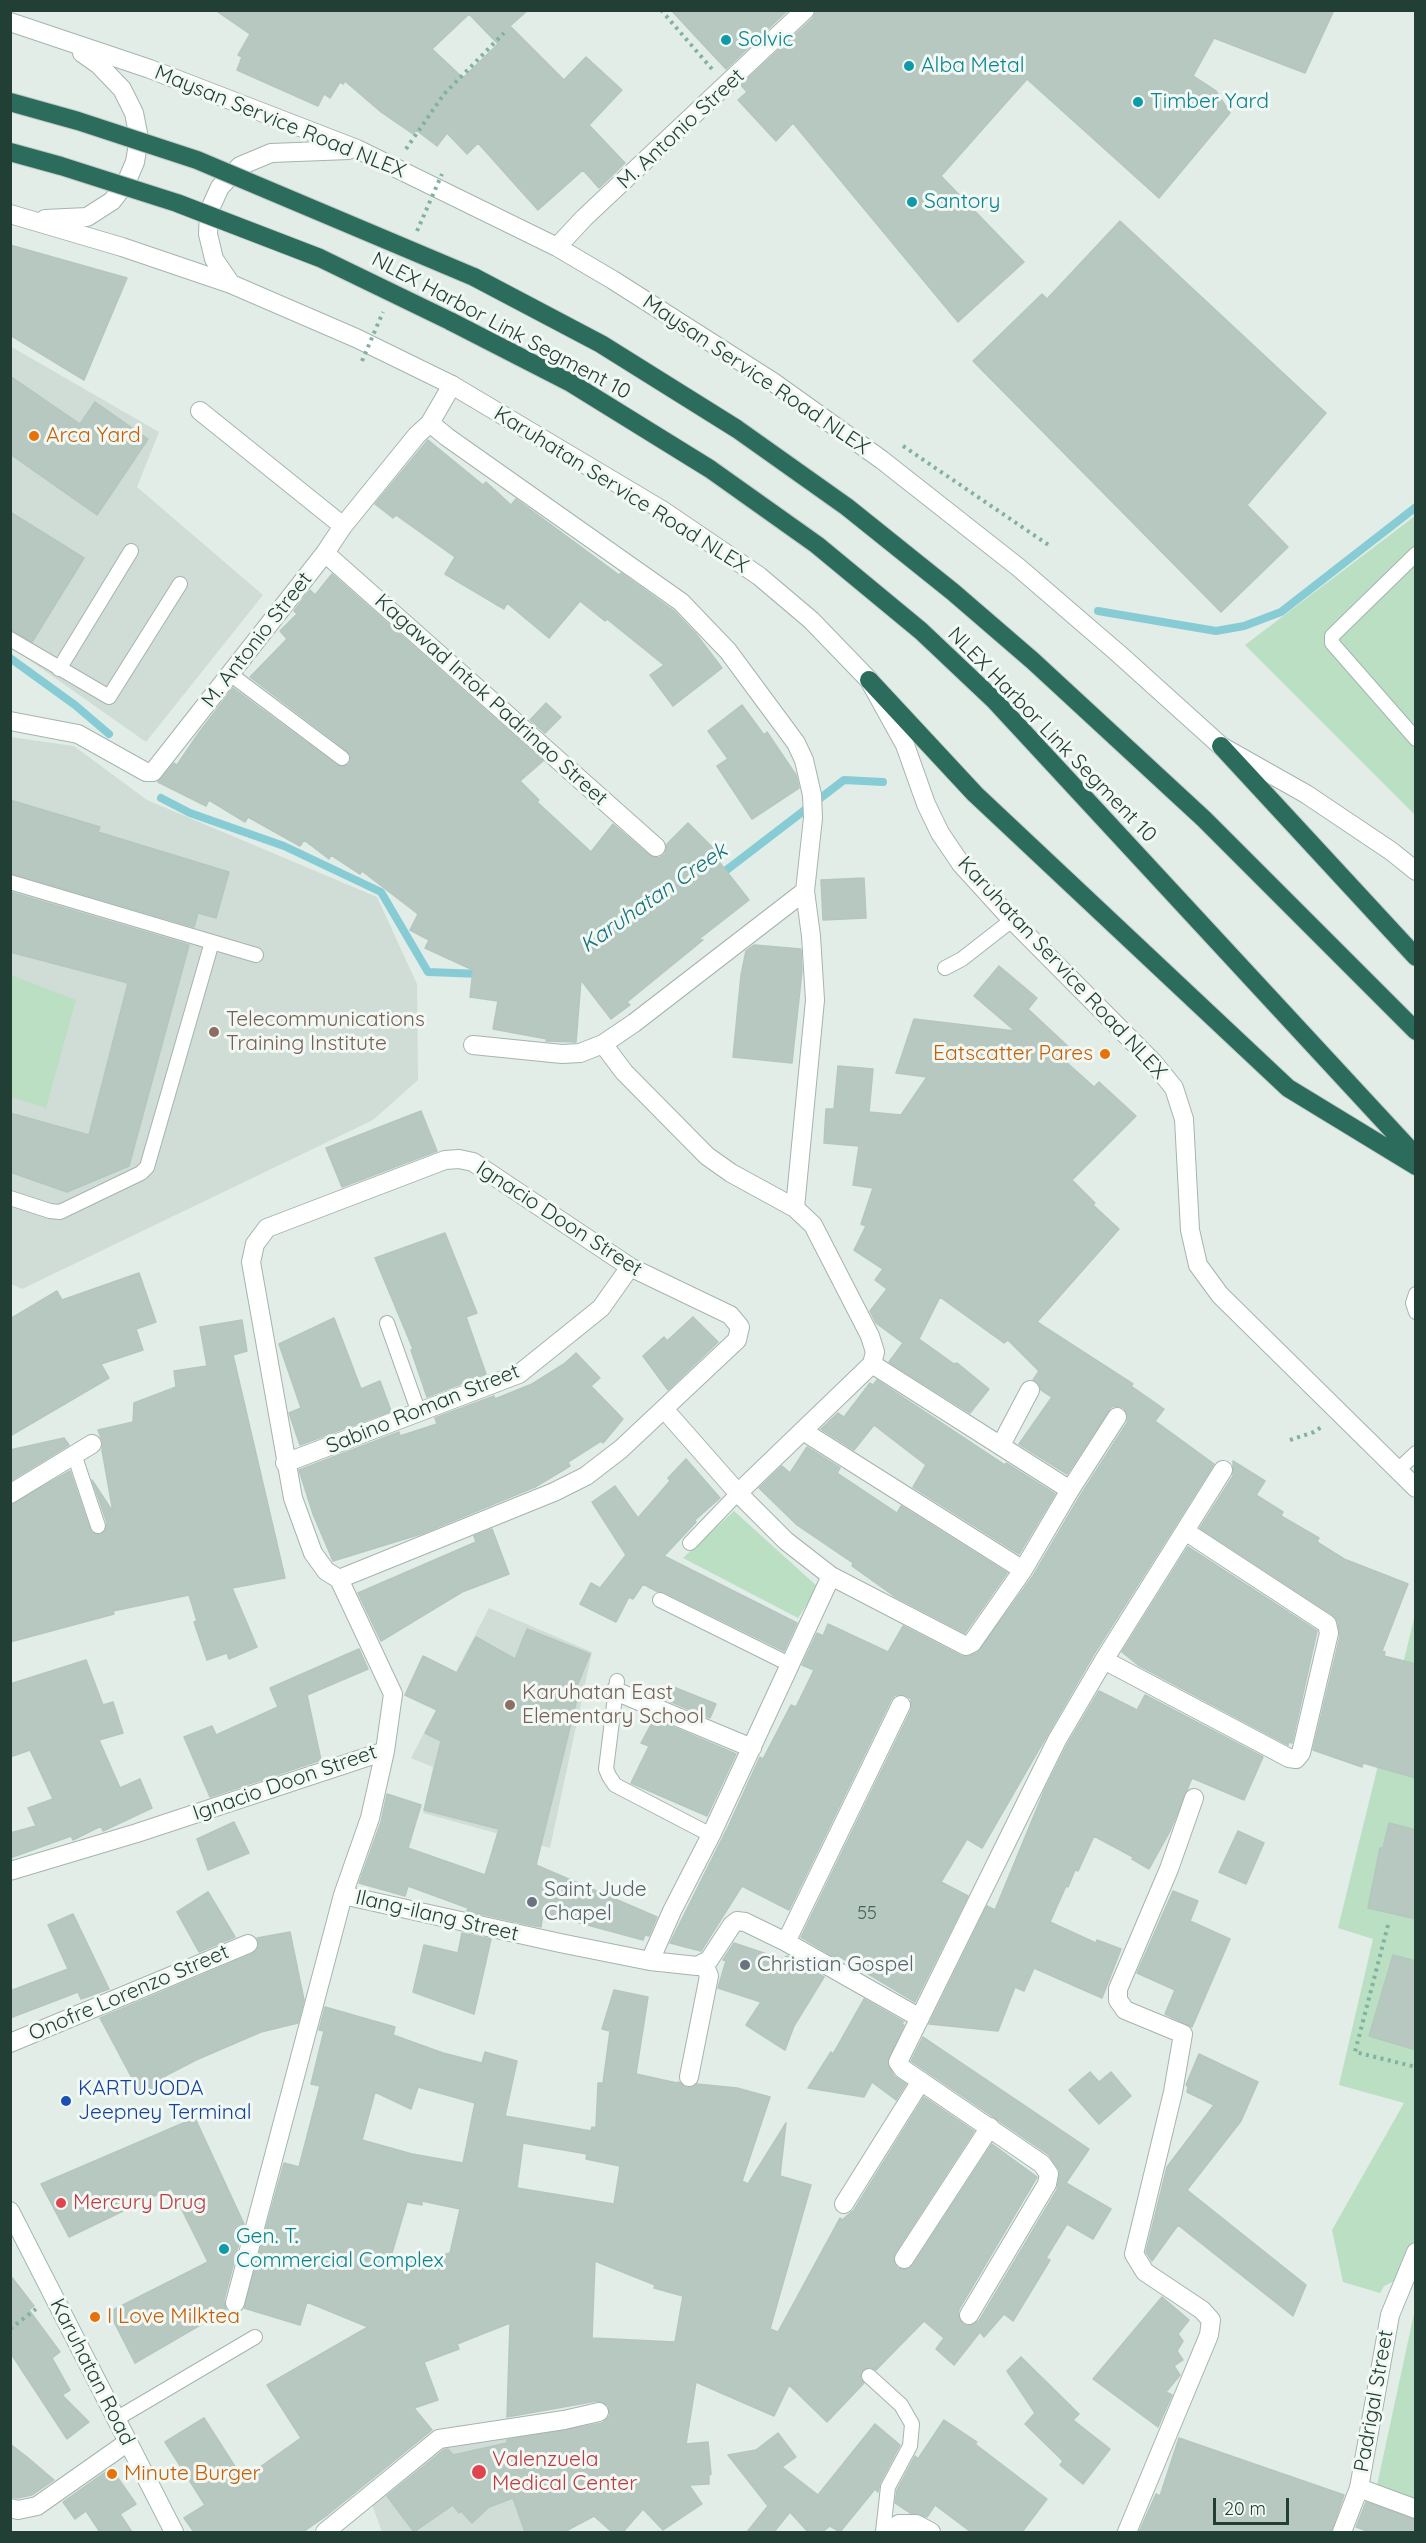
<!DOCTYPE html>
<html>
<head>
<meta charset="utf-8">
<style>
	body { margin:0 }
	#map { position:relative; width:1426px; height:2543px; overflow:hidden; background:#e2ede7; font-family:Quicksand,sans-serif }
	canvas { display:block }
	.frame { position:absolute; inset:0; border:12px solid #213f35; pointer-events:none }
	.scale { position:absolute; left:1213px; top:2498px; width:76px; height:27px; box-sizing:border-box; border:3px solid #213f35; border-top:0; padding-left:8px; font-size:18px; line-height:21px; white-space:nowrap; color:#213f35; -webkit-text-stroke:4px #f2f9f5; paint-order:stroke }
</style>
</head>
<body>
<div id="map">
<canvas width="1426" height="2543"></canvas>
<div class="frame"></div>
<div class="scale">20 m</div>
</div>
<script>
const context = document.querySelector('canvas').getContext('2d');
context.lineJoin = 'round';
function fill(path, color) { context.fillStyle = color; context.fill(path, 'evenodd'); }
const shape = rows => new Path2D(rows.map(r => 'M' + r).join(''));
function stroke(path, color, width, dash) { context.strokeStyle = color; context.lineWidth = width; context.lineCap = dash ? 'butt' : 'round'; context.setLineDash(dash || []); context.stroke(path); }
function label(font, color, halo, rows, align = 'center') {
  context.font = font + ' Quicksand,sans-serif'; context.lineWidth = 6; context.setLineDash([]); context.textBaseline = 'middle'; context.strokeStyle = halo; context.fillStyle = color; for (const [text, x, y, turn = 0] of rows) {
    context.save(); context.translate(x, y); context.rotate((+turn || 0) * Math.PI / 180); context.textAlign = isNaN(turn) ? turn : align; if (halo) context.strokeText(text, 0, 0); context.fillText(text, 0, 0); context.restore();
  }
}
fill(shape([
	[10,346,159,432,137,487,263,595,146,742,11,647],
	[11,737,74,746,147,800,377,897,417,984,418,1080,373,1120,22,1289,11,1284],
	[489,1608,592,1652,550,1848,423,1813,433,1767,411,1758],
	[540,2432,570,2532,382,2532,371,2502,442,2442]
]), '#d0ddd6');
fill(shape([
	[1415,516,1415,815,1245,645],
	[11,975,76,1000,46,1108,11,1097],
	[734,1511,818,1587,798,1618,683,1558],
	[1415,1615,1415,2271,1384,2286,1380,2293,1343,2282,1332,2230,1404,2103,1339,2085,1373,1939,1338,1928],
	[1415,2309,1415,2501,1376,2490]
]), '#badfc2');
stroke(shape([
	[1098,611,1216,631,1244,626,1281,612,1416,507],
	[10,658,75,705,109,734],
	[161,798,190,813,284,846,381,892,428,972,481,974],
	[720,875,844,780,883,782]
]), '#87ccd5', 8);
const building = shape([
	[215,10,528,10,510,26,564,80,586,57,622,90,589,125,625,163,599,188,583,170,538,210,478,143,467,154,447,133,437,146,416,130,413,134,381,112,345,81,343,84,340,82,330,98,324,94,318,106,237,70,242,57,238,55,250,34,215,10],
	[469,14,498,44,463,78,432,49,469,14],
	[671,10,788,10,726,69,671,10],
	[816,10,1334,10,1305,73,1214,38,1193,76,1216,91,1230,113,1159,198,1027,79,941,176,1024,262,958,322,793,123,776,141,738,100,747,92,741,85,813,18,816,10],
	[1120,221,1326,413,1247,505,1288,547,1221,612,973,361,1042,294,1047,299,1120,221],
	[10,245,127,278,84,380,10,335,10,245],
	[10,376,80,424,95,402,148,439,97,515,10,454,10,376],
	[428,440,483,485,486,482,511,505,516,499,619,575,621,573,674,611,696,634,722,668,673,706,650,675,664,665,607,619,605,621,580,601,549,638,507,603,504,609,445,574,455,557,396,515,393,518,375,504,428,440],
	[10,512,84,558,32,642,10,630,10,512],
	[332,574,543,761,520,781,539,800,537,802,591,852,613,824,649,855,659,858,665,854,667,844,688,823,716,851,713,854,749,900,699,939,703,940,627,1002,630,1005,611,1019,581,980,576,1042,546,1041,547,1039,493,1029,498,1001,470,997,473,970,425,948,429,940,410,930,418,914,362,871,360,874,331,855,329,859,304,840,300,846,248,817,245,822,209,800,206,806,158,782,174,763,177,765,198,734,233,688,337,765,342,767,349,764,351,758,347,751,250,677,287,639,280,631,297,614,294,611,310,590,315,595,332,574],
	[546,703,561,717,545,733,530,720,546,703],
	[742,705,764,735,767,732,796,775,799,788,752,819,717,766,728,759,708,731,742,705],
	[10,800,100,827,98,832,229,872,216,918,198,913,194,927,10,873,10,800],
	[864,878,866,918,823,920,821,880,864,878],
	[10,892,189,945,129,1166,67,1192,10,1172,10,1113,89,1135,128,983,10,952,10,892],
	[754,945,801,949,802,971,792,1063,733,1057,741,975,746,951,754,945],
	[999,966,1037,998,1028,1009,1074,1052,1065,1061,1094,1087,1099,1082,1136,1116,1072,1180,1095,1203,1093,1205,1119,1229,1037,1322,1133,1384,1131,1386,1164,1409,1155,1421,1214,1464,1094,1654,982,1848,967,1839,941,1882,968,1896,915,2002,837,1955,836,1958,801,1937,911,1710,911,1699,905,1695,895,1695,891,1700,789,1910,742,1886,701,1951,670,1943,729,1825,760,1757,763,1759,791,1705,796,1707,814,1670,802,1665,817,1633,823,1636,828,1624,888,1652,903,1626,961,1656,966,1657,977,1653,1033,1576,1080,1496,1127,1423,1128,1417,1124,1408,1117,1406,1111,1407,1067,1474,1019,1444,1052,1397,1041,1390,1039,1384,1033,1380,1039,1371,1008,1340,1004,1343,940,1297,919,1339,954,1364,957,1363,989,1389,970,1413,889,1362,903,1343,876,1323,870,1311,887,1289,875,1280,883,1269,854,1250,866,1226,861,1224,873,1188,853,1185,859,1146,824,1143,826,1109,834,1109,838,1066,873,1069,869,1112,901,1115,927,1077,896,1073,914,1019,1015,1031,974,996,999,966],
	[421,1111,437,1151,342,1187,326,1148,421,1111],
	[445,1233,477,1313,466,1317,486,1374,427,1397,411,1350,413,1349,375,1258,445,1233],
	[139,1273,156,1322,136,1329,143,1350,101,1364,109,1378,10,1436,10,1319,57,1291,62,1300,139,1273],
	[693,1317,718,1342,668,1390,643,1356,664,1337,667,1341,693,1317],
	[334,1318,361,1389,380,1381,391,1411,300,1445,289,1413,301,1408,279,1344,334,1318],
	[242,1320,247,1351,233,1355,285,1578,232,1588,257,1647,229,1659,227,1653,207,1660,194,1622,197,1621,189,1595,113,1611,114,1614,10,1642,10,1505,70,1471,90,1529,97,1535,104,1532,107,1523,92,1480,113,1512,102,1450,103,1443,98,1430,133,1422,134,1403,176,1387,174,1371,207,1366,200,1327,242,1320],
	[576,1353,600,1378,591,1386,623,1419,603,1443,601,1441,568,1462,570,1466,535,1487,421,1534,333,1561,313,1514,299,1470,399,1432,400,1436,437,1424,435,1418,494,1396,495,1399,532,1384,564,1364,576,1353],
	[877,1380,1005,1465,1006,1463,1055,1494,1019,1554,913,1487,926,1465,874,1425,854,1450,821,1429,838,1413,844,1417,870,1383,873,1385,877,1380],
	[64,1438,69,1445,10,1481,10,1450,64,1438],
	[807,1447,840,1468,837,1473,897,1513,901,1506,1007,1573,965,1633,894,1596,852,1566,853,1563,797,1525,759,1488,782,1466,790,1473,807,1447],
	[686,1459,720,1498,695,1520,696,1522,664,1556,797,1623,784,1651,664,1592,658,1592,643,1584,633,1599,629,1597,616,1622,580,1604,591,1583,600,1588,626,1555,592,1502,615,1486,638,1518,670,1481,668,1478,686,1459],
	[1233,1461,1265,1481,1256,1495,1283,1512,1281,1516,1319,1538,1317,1542,1344,1559,1408,1584,1382,1651,1385,1652,1384,1656,1416,1664,1416,1778,1363,1763,1362,1767,1313,1750,1340,1636,1338,1622,1333,1615,1200,1528,1233,1476,1233,1461],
	[492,1529,509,1574,462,1592,381,1641,358,1593,476,1542,474,1536,492,1529],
	[1188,1547,1317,1631,1292,1743,1289,1742,1288,1745,1138,1665,1122,1652,1188,1547],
	[527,1629,590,1654,574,1694,578,1695,536,1865,657,1917,649,1936,645,1935,643,1940,543,1913,541,1927,530,1925,467,1911,468,1908,408,1886,405,1896,359,1883,381,1822,387,1794,421,1805,408,1848,485,1875,499,1829,424,1810,441,1741,425,1733,437,1710,405,1695,423,1656,457,1673,476,1637,515,1659,527,1629],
	[359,1649,368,1669,307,1695,321,1760,210,1797,184,1737,212,1726,216,1735,278,1707,270,1688,359,1649],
	[86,1660,103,1705,113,1702,123,1733,99,1740,120,1788,140,1779,152,1808,103,1831,101,1826,73,1840,71,1836,10,1858,10,1833,36,1826,28,1808,53,1799,30,1750,10,1757,10,1684,86,1660],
	[671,1686,716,1704,710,1718,664,1699,671,1686],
	[1099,1691,1137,1710,1145,1695,1263,1757,1244,1800,1192,1778,1170,1831,1149,1869,1132,1859,1133,1857,1094,1836,1078,1871,1075,1870,1068,1887,1066,1886,1050,1922,1096,1943,1097,1940,1121,1949,1102,1998,1034,1968,1024,1991,1015,1987,998,2031,929,2024,987,1906,995,1910,1045,1789,1067,1745,1099,1691],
	[654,1719,736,1754,707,1816,631,1783,649,1746,641,1743,654,1719],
	[234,1822,249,1853,208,1870,197,1839,234,1822],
	[1389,1823,1416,1830,1416,1919,1368,1908,1380,1848,1383,1848,1389,1823],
	[1238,1831,1264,1843,1246,1884,1219,1872,1238,1831],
	[1173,1891,1198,1901,1190,1921,1230,1939,1192,2027,1165,2014,1175,1990,1137,1973,1173,1891],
	[208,1892,235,1937,199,1952,177,1912,208,1892],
	[73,1914,109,1989,81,1999,78,1992,10,2018,10,1991,68,1969,48,1925,73,1914],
	[290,1932,304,2000,298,2023,261,2032,196,2060,165,2076,167,2080,141,2095,100,2018,252,1954,259,1946,257,1938,290,1932],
	[462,1933,491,1939,474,2014,413,1992,424,1945,458,1953,462,1933],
	[734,1943,782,1959,787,1956,824,1977,794,2026,785,2050,746,2025,761,2002,718,1988,726,1961,723,1960,734,1943],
	[1393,1955,1416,1961,1416,2050,1369,2036,1393,1955],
	[614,1990,648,1997,636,2074,677,2083,679,2082,687,2088,697,2084,737,2088,770,2097,742,2181,748,2184,786,2123,780,2176,811,2185,770,2329,778,2332,840,2218,842,2220,854,2210,924,2097,974,2131,895,2253,893,2259,897,2268,904,2270,913,2265,992,2144,1037,2177,959,2309,958,2315,963,2324,969,2326,979,2321,1057,2190,1060,2171,1049,2155,911,2061,923,2037,1089,2149,1066,2183,1111,2209,1093,2239,1067,2224,1046,2258,1050,2260,1013,2321,1004,2314,984,2337,980,2332,954,2365,936,2349,944,2338,924,2321,876,2370,870,2367,863,2370,860,2378,864,2383,827,2422,789,2385,774,2416,696,2382,686,2444,708,2442,711,2474,709,2475,709,2484,689,2485,702,2504,663,2530,643,2509,623,2532,612,2532,594,2516,564,2532,525,2532,513,2498,489,2507,472,2523,461,2511,459,2513,453,2505,414,2532,387,2496,444,2450,448,2449,453,2455,507,2443,507,2440,602,2423,610,2416,608,2405,597,2401,507,2417,510,2323,457,2344,459,2349,424,2362,438,2400,414,2408,432,2430,326,2516,303,2532,194,2532,184,2518,205,2505,165,2442,204,2418,243,2479,301,2438,267,2385,368,2327,307,2302,300,2325,244,2308,284,2163,299,2167,320,2086,311,2084,324,2031,319,2030,325,2007,395,2027,393,2035,443,2053,482,2063,485,2052,517,2061,505,2116,591,2131,592,2127,596,2128,598,2083,603,2083,610,2031,602,2029,614,1990],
	[418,2087,475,2103,463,2163,412,2154,362,2140,375,2092,411,2109,418,2087],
	[523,2143,587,2154,586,2159,620,2166,614,2204,517,2188,523,2143],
	[422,2201,460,2209,450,2253,421,2261,395,2256,392,2253,407,2202,422,2205,422,2201],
	[595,2261,655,2285,654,2288,683,2296,675,2342,592,2338,595,2261],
	[864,1999,904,2022,899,2021,904,2025,887,2062,894,2076,906,2084,896,2100,872,2082,864,2097,808,2088,831,2052,833,2054,864,1999],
	[1199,2054,1258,2082,1241,2121,1187,2190,1306,2285,1293,2316,1178,2225,1152,2261,1146,2252,1167,2167,1214,2105,1187,2092,1188,2087,1186,2085,1199,2054],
	[1090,2072,1099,2082,1111,2072,1131,2096,1099,2124,1069,2090,1090,2072],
	[195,2118,244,2224,224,2300,226,2310,135,2363,109,2312,208,2262,171,2188,69,2237,41,2184,195,2118],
	[10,2275,34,2306,29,2310,60,2352,52,2358,70,2390,62,2395,89,2422,67,2439,10,2352,10,2275],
	[1162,2297,1189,2320,1178,2334,1183,2341,1177,2351,1183,2360,1174,2366,1180,2375,1166,2392,1172,2395,1158,2427,1093,2379,1162,2297],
	[1021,2357,1079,2414,1073,2420,1110,2449,1083,2484,1060,2465,1063,2461,1025,2424,1035,2413,1007,2371,1021,2357],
	[944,2420,977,2442,975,2444,1047,2499,1022,2532,971,2532,935,2505,927,2517,910,2513,895,2503,897,2490,915,2456,918,2459,944,2420],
	[875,2424,900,2445,880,2483,878,2492,875,2489,840,2532,830,2526,822,2532,808,2532,790,2512,774,2532,747,2532,768,2506,728,2455,756,2450,778,2433,796,2457,782,2467,818,2495,875,2424],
	[1179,2438,1344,2495,1331,2532,1139,2532,1156,2494,1160,2496,1179,2438],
	[10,2444,27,2457,54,2480,32,2495,18,2498,10,2497,10,2444],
	[111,2468,136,2504,120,2514,132,2532,100,2532,86,2511,75,2519,63,2502,111,2468],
	[1366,2502,1416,2520,1416,2532,1370,2532,1356,2527,1366,2502]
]);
fill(building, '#b7c8c0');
stroke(building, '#b4c7be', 1.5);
const service = shape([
	[1416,554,1332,636,1332,643,1416,739],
	[10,639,109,697,180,584],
	[59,669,131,551],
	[230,674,342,758],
	[10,882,256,955],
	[945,968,962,959,1012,920],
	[10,1198,50,1211,60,1212,141,1173,147,1167,212,942],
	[1416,1294,1413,1303,1416,1312],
	[387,1323,419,1413],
	[74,1454,98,1526],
	[1398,1470,1416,1453],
	[690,1543,738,1493],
	[660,1600,789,1664],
	[617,1681,606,1769,609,1776,615,1785,711,1835],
	[869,2376,901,2405,912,2424,910,2446,888,2487,883,2532],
	[116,2419,255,2337]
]);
const minor = shape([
	[200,411,343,526],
	[430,423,447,437,681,602,728,651,796,743,804,760,812,795,813,818,805,891,811,936,815,1000,795,1208,813,1225,870,1336,875,1352,872,1364,738,1493],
	[325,553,656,847],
	[10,721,78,734,146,772,153,772,325,553,343,526,417,435,430,423,452,385],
	[603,1044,624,1072,707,1156,731,1173,795,1208],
	[473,1045,562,1054,580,1053,603,1044,634,1023,805,891],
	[872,1364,1070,1490],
	[664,1409,738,1493,786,1541,831,1576,966,1646,972,1643,1023,1570,1070,1490,1117,1417],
	[803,1431,1023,1570],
	[1001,1445,1030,1390],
	[285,1463,519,1374,601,1308,630,1267],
	[10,1494,92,1444],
	[1104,1660,1289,1758,1296,1759,1301,1753,1329,1633,1327,1624,1185,1531],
	[615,1691,752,1748],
	[10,1871,137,1833,385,1751],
	[343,1895,560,1943,650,1961,697,1966,709,1960,732,1925,737,1921,745,1922,786,1942,920,2018],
	[786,1942,901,1705],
	[650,1961,672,1911,711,1835,831,1576],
	[10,2043,248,1944],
	[689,2077,709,1976,704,1964],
	[844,2204,921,2081],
	[904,2259,990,2127],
	[235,2303,343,1895,370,1818,385,1751,393,1694,339,1579,326,1571,313,1553,293,1498,251,1262,255,1244,267,1228,445,1160,459,1159,473,1162,630,1267,730,1315,740,1327,737,1340,621,1449,586,1476,554,1492,339,1579],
	[969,2315,1047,2184,1049,2174,1042,2164,903,2069,898,2062,1057,1740,1104,1660,1223,1470],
	[1359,2488,1416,2509],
	[10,2508,18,2510,37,2506,128,2442],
	[325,2532,439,2439,564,2420,599,2412],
	[1127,2532,1209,2335,1211,2320,1202,2310,1145,2272,1134,2254,1173,2092,1183,2034,1125,2010,1118,2000,1118,1989,1169,1869,1194,1798]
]);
const tertiary = shape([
	[10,22,150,69,357,149,557,247,613,280,773,382,882,460,1018,567,1119,654,1221,746,1306,794,1391,851,1416,871],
	[10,214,122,247,231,284,356,338,452,385,662,510,759,576,811,620,869,680,905,745,926,804,940,833,961,864,1012,920,1153,1062,1174,1088,1184,1119,1190,1230,1198,1265,1220,1295,1416,1488],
	[45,219,87,217,112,201,126,183,135,162,139,138,134,113,122,89,99,65,82,53],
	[557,247,584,218,805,10],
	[231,284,214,259,208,234,209,211,220,187,240,166,271,153,349,150],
	[885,2532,899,2524,916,2524,931,2532],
	[1342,2532,1359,2488,1390,2315,1416,2252]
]);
const secondary = shape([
	[10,2211,174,2532]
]);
const motorway = shape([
	[474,277,601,344,737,429,847,507,953,592,1033,661,1204,819,1416,1031],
	[450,321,571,383,710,469,817,545,921,631,994,700,1416,1156],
	[869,680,975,794,1288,1088,1416,1166],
	[1221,746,1416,957]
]);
stroke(service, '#a4b5ae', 16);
stroke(minor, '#a4b5ae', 20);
stroke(tertiary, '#a4b5ae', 20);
stroke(secondary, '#9fb9af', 20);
stroke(motorway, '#c1c9c6', 20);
stroke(shape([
	[661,10,712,69],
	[406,149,444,94,504,33],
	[903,446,1050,546],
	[1290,1440,1314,1432,1323,1426],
	[1388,1925,1355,2052,1416,2067],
	[10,2329,36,2309]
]), '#81b2a0', 4, [3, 4.5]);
stroke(service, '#fff', 14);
stroke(minor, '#fff', 18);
stroke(tertiary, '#fff', 18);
stroke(secondary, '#fff', 18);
stroke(motorway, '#2b6c5c', 18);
const motorwayBridge = shape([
	[10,102,78,121,197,160,474,277],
	[10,152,61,166,177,203,320,258,450,321]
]);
stroke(motorwayBridge, '#c1c9c6', 20, []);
stroke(shape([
	[417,231,442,174],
	[362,361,383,312]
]), '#81b2a0', 4, [3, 4.5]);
stroke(motorwayBridge, '#2b6c5c', 18);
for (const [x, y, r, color] of [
	[726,40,6,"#0f9aa8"],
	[909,66,6,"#0f9aa8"],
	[1138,102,6,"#0f9aa8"],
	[912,202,6,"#0f9aa8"],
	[34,436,6,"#e8710a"],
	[214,1032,6,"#8d6e63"],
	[1105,1054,6,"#e8710a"],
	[510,1705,6,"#8d6e63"],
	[532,1902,6,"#6b7280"],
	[745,1965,6,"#6b7280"],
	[66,2101,6,"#1a4fb4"],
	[61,2203,6,"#e0444e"],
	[224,2249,6,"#0f9aa8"],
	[95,2317,6,"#e8710a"],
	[479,2472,8,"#e0444e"],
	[112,2474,6,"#e8710a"]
]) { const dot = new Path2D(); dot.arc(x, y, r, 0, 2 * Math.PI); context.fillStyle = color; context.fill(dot); stroke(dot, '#f2f9f5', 2); }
label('18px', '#466158', null, [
	["55",867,1914]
]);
label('21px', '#0d838f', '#f2f9f5', [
	["Solvic",738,40],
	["Alba Metal",921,66],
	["Timber Yard",1150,102],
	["Santory",924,202],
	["Gen. T.",236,2237],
	["Commercial Complex",236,2261]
], 'left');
label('21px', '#213f35', '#f2f9f5', [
	["Maysan Service Road NLEX",280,122,22],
	["M. Antonio Street",681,129,-43],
	["NLEX Harbor Link Segment 10",501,326,28],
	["Maysan Service Road NLEX",756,375,34],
	["Karuhatan Service Road NLEX",621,490,32],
	["M. Antonio Street",257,640,-52],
	["Kagawad Intok Padrinao Street",491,700,42],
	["NLEX Harbor Link Segment 10",1052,735,46],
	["Karuhatan Service Road NLEX",1062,968,47],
	["Ignacio Doon Street",559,1219,33],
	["Sabino Roman Street",423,1409,-22],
	["Ignacio Doon Street",285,1783,-19],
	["Ilang-ilang Street",437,1916,13],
	["Onofre Lorenzo Street",129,1993,-23],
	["Karuhatan Road",92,2372,63],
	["Padrigal Street",1374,2401,-80]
]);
label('21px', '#c56008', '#f2f9f5', [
	["Arca Yard",46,436],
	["Eatscatter Pares",1093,1054,"right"],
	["I Love Milktea",107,2317],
	["Minute Burger",124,2474]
], 'left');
label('21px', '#785e54', '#f2f9f5', [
	["Telecommunications",226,1020],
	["Training Institute",226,1044],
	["Karuhatan East",522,1693],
	["Elementary School",522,1717]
], 'left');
label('21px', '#5b616d', '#f2f9f5', [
	["Saint Jude",544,1890],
	["Chapel",544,1914],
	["Christian Gospel",757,1965]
], 'left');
label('21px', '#164399', '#f2f9f5', [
	["KARTUJODA",78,2089],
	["Jeepney Terminal",78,2113]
], 'left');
label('21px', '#be3a42', '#f2f9f5', [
	["Mercury Drug",73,2203],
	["Valenzuela",492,2460],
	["Medical Center",492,2484]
], 'left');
label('italic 22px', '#18727e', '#f2f9f5', [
	["Karuhatan Creek",654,898,-35]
]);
</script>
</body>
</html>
